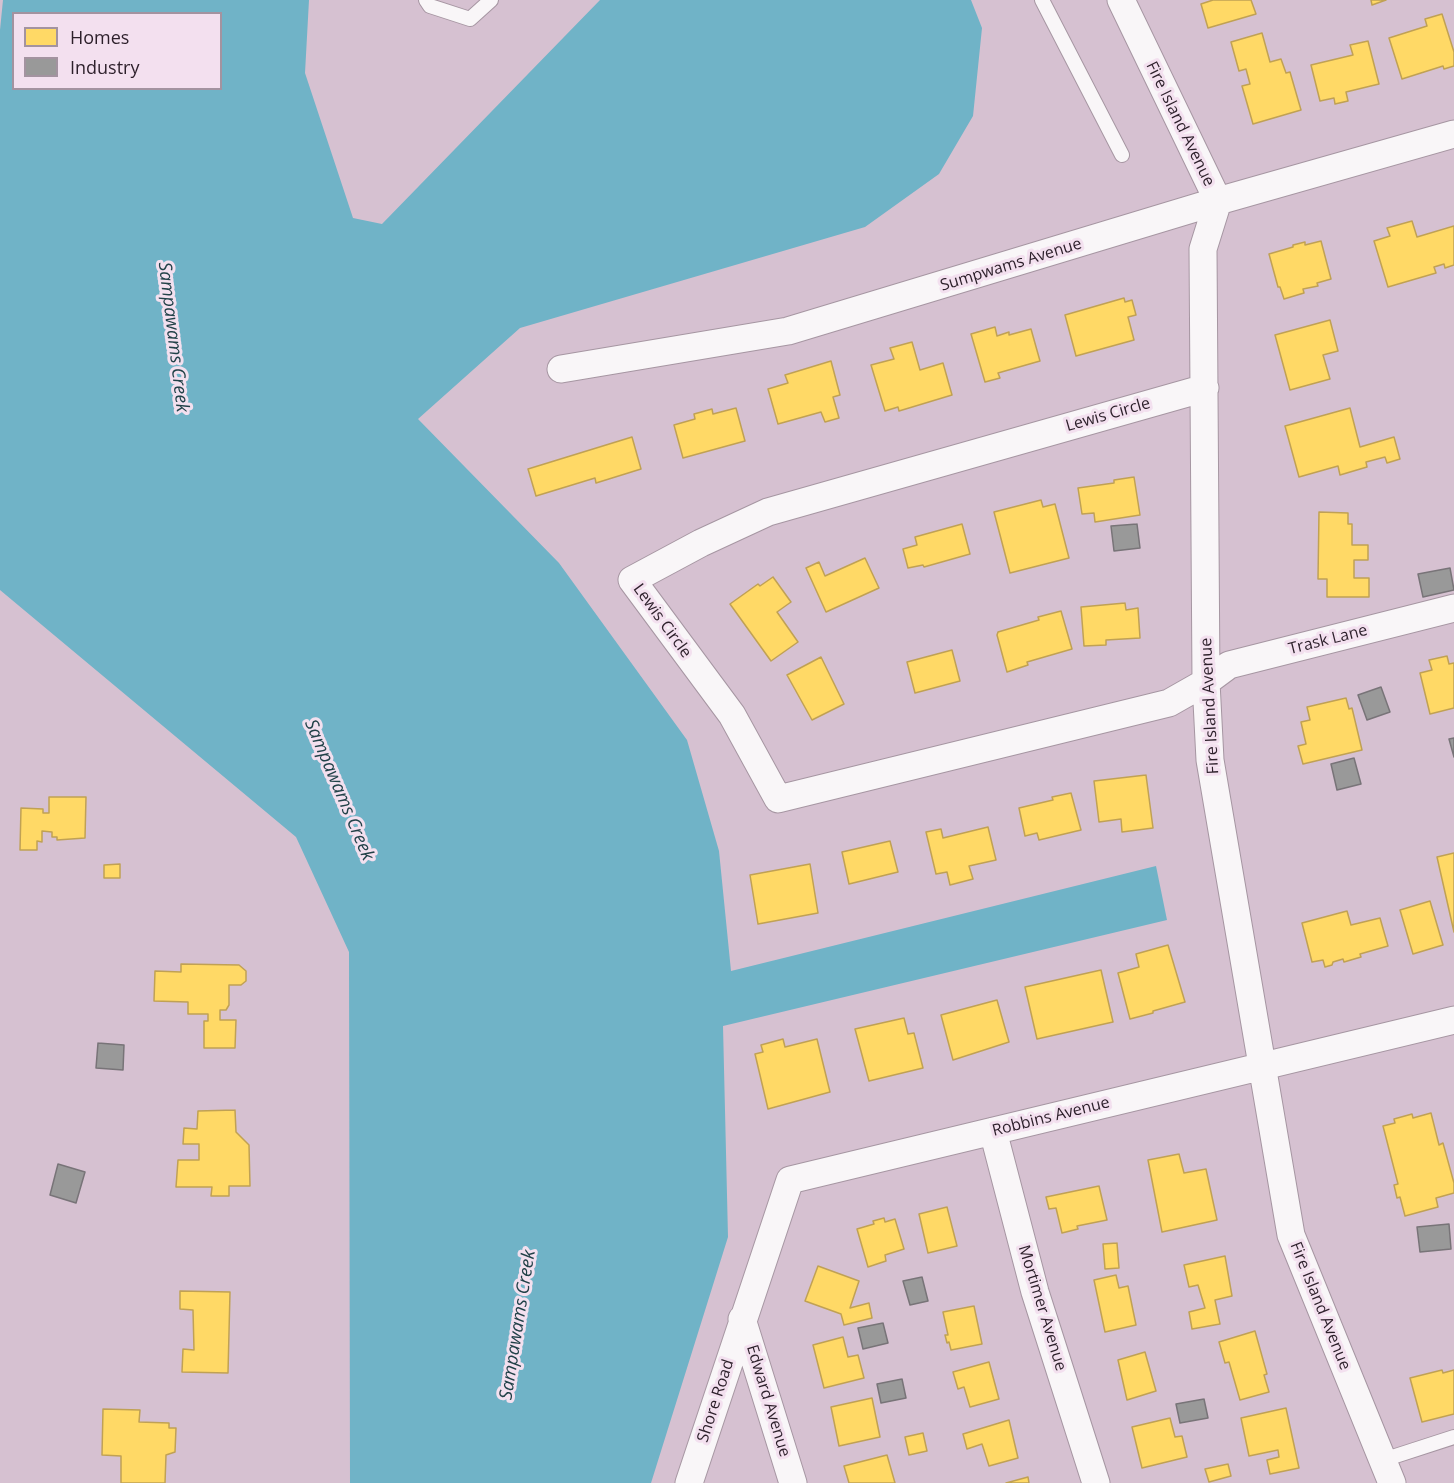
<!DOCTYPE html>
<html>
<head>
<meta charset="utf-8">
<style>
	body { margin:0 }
	#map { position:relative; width:1454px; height:1483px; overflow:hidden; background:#d6c1d1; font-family:"Open Sans",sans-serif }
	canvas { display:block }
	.legend { position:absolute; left:12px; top:12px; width:210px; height:78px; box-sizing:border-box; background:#f3e0ef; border:2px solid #a393a0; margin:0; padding:8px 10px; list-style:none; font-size:18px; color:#2c1f2a }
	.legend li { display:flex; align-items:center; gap:12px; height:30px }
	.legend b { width:30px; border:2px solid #a393a0 }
</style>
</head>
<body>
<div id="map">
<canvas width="1454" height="1483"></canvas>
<ul class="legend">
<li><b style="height:16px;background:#ffd966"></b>Homes</li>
<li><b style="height:16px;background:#999"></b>Industry</li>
</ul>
</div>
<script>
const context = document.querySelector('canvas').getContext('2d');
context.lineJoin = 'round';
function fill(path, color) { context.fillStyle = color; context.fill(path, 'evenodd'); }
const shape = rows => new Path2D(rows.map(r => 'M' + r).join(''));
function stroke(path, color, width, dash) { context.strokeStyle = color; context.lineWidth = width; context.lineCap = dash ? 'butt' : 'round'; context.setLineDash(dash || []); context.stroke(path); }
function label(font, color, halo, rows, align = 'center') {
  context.font = font + ' "Open Sans",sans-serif'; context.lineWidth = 6; context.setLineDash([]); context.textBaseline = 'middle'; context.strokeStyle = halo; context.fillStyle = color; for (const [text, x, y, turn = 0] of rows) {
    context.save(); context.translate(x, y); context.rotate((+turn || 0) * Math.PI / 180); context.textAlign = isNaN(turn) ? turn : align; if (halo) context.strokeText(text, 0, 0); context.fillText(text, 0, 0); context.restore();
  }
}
fill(shape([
	[3,0,309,0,305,73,353,218,382,224,600,0,971,0,982,28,973,116,939,174,865,227,520,328,418,419,559,563,687,740,719,851,731,971,1156,866,1167,920,723,1026,728,1237,651,1483,350,1483,349,952,296,837,0,590,0,30],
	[14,14,220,14,220,88,14,88]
]), '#70b3c7');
const homes = shape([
	[1213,0,1251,0,1256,14,1208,28,1201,4,1213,0],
	[1371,0,1386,0,1372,5,1371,0],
	[1442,14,1454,52,1454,66,1444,69,1443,66,1402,79,1389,38,1427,26,1425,19,1442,14],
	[1262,33,1270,62,1281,59,1286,73,1290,72,1301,110,1253,124,1242,86,1250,84,1246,69,1239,71,1231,42,1262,33],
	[1368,41,1379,84,1346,92,1348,101,1335,104,1334,98,1320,101,1311,65,1353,55,1350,45,1368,41],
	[1412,221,1417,237,1454,226,1454,265,1445,268,1444,264,1434,267,1436,273,1388,287,1374,241,1390,236,1387,228,1412,221],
	[1321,241,1331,279,1317,283,1318,286,1303,289,1304,293,1284,299,1280,287,1278,287,1269,254,1293,247,1293,245,1305,242,1305,245,1321,241],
	[1124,298,1125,302,1132,300,1136,315,1128,317,1134,340,1076,356,1065,315,1124,298],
	[1330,320,1338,351,1323,355,1330,379,1290,390,1275,335,1330,320],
	[995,327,997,336,1009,332,1009,335,1031,329,1040,361,998,373,1000,378,985,382,971,334,995,327],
	[912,342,920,370,943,363,952,395,899,411,898,407,885,411,871,365,894,359,890,348,912,342],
	[831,361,840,395,833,397,839,418,825,422,821,412,778,424,768,389,788,383,785,375,831,361],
	[736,408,745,441,683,458,674,425,695,419,694,414,712,409,713,414,736,408],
	[1350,408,1360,447,1394,437,1400,459,1387,463,1385,457,1366,462,1367,467,1340,475,1338,466,1299,477,1285,426,1350,408],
	[632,437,641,469,596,483,595,478,536,496,528,469,632,437],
	[1134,477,1140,515,1095,522,1094,513,1082,514,1078,488,1114,483,1114,480,1134,477],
	[1041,500,1043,507,1055,504,1069,558,1010,573,994,512,1041,500],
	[1319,512,1348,513,1348,524,1352,524,1352,545,1368,545,1368,560,1354,560,1354,578,1369,578,1369,597,1327,597,1327,579,1318,579,1319,512],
	[962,524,970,554,924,567,923,565,908,568,903,549,917,545,915,537,962,524],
	[865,558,879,588,826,612,806,568,819,562,825,576,865,558],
	[773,577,791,602,777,612,798,642,771,661,730,604,758,584,760,586,773,577],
	[1125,603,1126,610,1138,608,1140,638,1106,640,1106,645,1084,646,1081,607,1125,603],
	[1061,611,1072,649,1027,662,1028,665,1007,672,997,635,998,632,1039,620,1038,617,1061,611],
	[952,650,960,681,915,693,907,662,952,650],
	[1447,656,1449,664,1454,663,1454,708,1430,714,1420,673,1432,670,1429,660,1447,656],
	[821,657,844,704,812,720,787,675,821,657],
	[1346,698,1349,709,1352,708,1362,750,1303,764,1298,746,1306,744,1301,722,1310,720,1307,707,1346,698],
	[1146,775,1153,828,1122,832,1121,819,1099,822,1094,781,1146,775],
	[1071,793,1081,830,1039,840,1037,833,1025,836,1019,808,1053,800,1052,797,1071,793],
	[49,797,86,797,85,838,57,840,57,837,52,837,52,832,42,831,42,842,37,841,37,850,20,850,21,808,43,809,43,813,49,813,49,797],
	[988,827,996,860,969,866,973,879,950,885,947,872,936,874,926,832,941,829,943,838,988,827],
	[890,841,898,872,849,884,842,852,890,841],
	[1454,853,1454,932,1437,857,1454,853],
	[120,864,120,878,104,878,104,865,120,864],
	[810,864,818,913,758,924,750,875,810,864],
	[1430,901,1443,945,1413,954,1400,910,1430,901],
	[1347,911,1351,925,1380,918,1388,946,1360,954,1361,957,1344,962,1343,959,1333,962,1332,965,1325,967,1323,960,1312,962,1302,923,1347,911],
	[1168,945,1185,1002,1153,1011,1153,1013,1130,1019,1118,973,1139,967,1136,954,1168,945],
	[181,964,239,965,246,971,246,981,241,985,229,985,229,1005,226,1010,220,1010,220,1020,236,1020,235,1048,204,1048,204,1021,208,1021,208,1014,188,1014,188,1002,154,1001,155,971,181,972,181,964],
	[1101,970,1113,1022,1037,1039,1025,987,1101,970],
	[997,1000,1009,1042,953,1060,941,1015,997,1000],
	[904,1018,908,1034,914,1033,923,1068,869,1081,855,1029,904,1018],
	[783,1039,785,1047,817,1039,830,1092,768,1109,755,1054,763,1052,761,1045,783,1039],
	[235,1110,236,1132,249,1145,250,1186,229,1186,229,1196,211,1196,212,1187,176,1187,178,1160,199,1160,199,1144,183,1144,184,1128,197,1129,198,1111,235,1110],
	[1431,1113,1439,1145,1443,1143,1454,1183,1454,1193,1436,1198,1438,1207,1405,1216,1400,1197,1397,1198,1394,1185,1398,1184,1383,1126,1395,1123,1394,1119,1412,1114,1413,1118,1431,1113],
	[1179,1154,1184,1173,1206,1169,1217,1220,1162,1232,1148,1160,1179,1154],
	[1099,1186,1107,1220,1077,1226,1078,1229,1062,1233,1056,1208,1049,1209,1046,1197,1099,1186],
	[947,1207,957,1246,928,1253,919,1214,947,1207],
	[884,1218,885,1222,895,1219,904,1249,885,1255,886,1261,868,1267,857,1229,874,1224,873,1221,884,1218],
	[1117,1243,1119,1268,1105,1269,1103,1244,1117,1243],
	[1225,1256,1232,1296,1215,1300,1220,1324,1192,1329,1189,1312,1205,1308,1198,1285,1189,1287,1184,1265,1225,1256],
	[818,1266,859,1281,850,1308,869,1303,872,1318,844,1325,841,1314,805,1301,818,1266],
	[1116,1275,1119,1288,1128,1286,1136,1325,1105,1332,1094,1280,1116,1275],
	[180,1291,230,1292,228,1373,182,1372,183,1349,194,1350,193,1310,180,1309,180,1291],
	[974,1306,982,1344,951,1350,949,1342,947,1343,945,1335,948,1335,943,1312,974,1306],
	[1255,1331,1267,1374,1264,1375,1269,1392,1240,1400,1229,1362,1225,1363,1219,1342,1255,1331],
	[843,1337,848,1357,858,1355,864,1378,824,1388,813,1345,843,1337],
	[1145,1352,1156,1391,1127,1400,1118,1360,1145,1352],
	[989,1362,999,1399,970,1407,964,1387,958,1389,953,1372,989,1362],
	[1442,1370,1443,1373,1454,1370,1454,1414,1422,1422,1410,1378,1442,1370],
	[872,1398,880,1437,839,1446,831,1407,872,1398],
	[1286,1408,1299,1468,1270,1474,1267,1460,1279,1457,1278,1450,1249,1456,1241,1418,1286,1408],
	[103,1409,140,1410,139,1422,169,1423,169,1428,176,1428,175,1452,166,1455,165,1483,121,1483,121,1456,102,1455,103,1409],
	[1170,1418,1175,1437,1182,1436,1187,1457,1142,1468,1132,1427,1170,1418],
	[1009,1420,1018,1458,989,1466,982,1444,967,1449,963,1434,1009,1420],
	[923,1433,927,1451,909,1455,905,1437,923,1433],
	[887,1455,895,1483,849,1483,844,1466,887,1455],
	[1228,1464,1231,1476,1209,1482,1205,1469,1228,1464],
	[1028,1477,1029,1483,1006,1483,1028,1477]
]);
fill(homes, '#ffd966');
stroke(homes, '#c0a154', 1.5);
const industry = shape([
	[1137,524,1140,548,1114,551,1111,526,1137,524],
	[1450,568,1454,590,1423,597,1418,574,1450,568],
	[1381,687,1390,712,1367,720,1358,695,1381,687],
	[1454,738,1454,757,1449,739,1454,738],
	[1354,758,1361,784,1337,790,1331,764,1354,758],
	[98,1043,124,1045,123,1070,96,1068,98,1043],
	[58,1164,85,1172,76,1203,50,1195,58,1164],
	[1449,1224,1451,1249,1420,1252,1417,1227,1449,1224],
	[922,1277,928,1301,910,1305,903,1281,922,1277],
	[883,1323,888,1343,863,1349,858,1328,883,1323],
	[902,1379,906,1398,881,1403,877,1384,902,1379],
	[1204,1399,1208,1418,1180,1423,1176,1404,1204,1399]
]);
fill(industry, '#999');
stroke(industry, '#787478', 1.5);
const service = shape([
	[426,0,430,6,470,19,491,0],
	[1042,0,1122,155],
	[1383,1460,1454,1437]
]);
const minor = shape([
	[1121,0,1218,201,1203,249,1206,682,1210,760,1291,1235,1392,1483],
	[561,369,788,331,1218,201,1454,134],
	[1205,388,768,512,701,543,632,580,732,715,778,799,1169,703,1206,682,1229,665,1454,608],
	[993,1131,1035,1292,1096,1483],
	[742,1319,793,1483],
	[689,1483,790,1180,1454,1020]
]);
stroke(service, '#a696a2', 16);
stroke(minor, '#a696a2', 29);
stroke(service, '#f9f6f8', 14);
stroke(minor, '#f9f6f8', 27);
label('16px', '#2c1f2a', '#f3e0ef', [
	["Fire Island Avenue",1180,124,64],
	["Sumpwams Avenue",1011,265,-17],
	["Lewis Circle",1108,415,-16],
	["Lewis Circle",662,621,54],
	["Trask Lane",1328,640,-14],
	["Fire Island Avenue",1210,706,-93],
	["Robbins Avenue",1051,1117,-14],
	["Fire Island Avenue",1320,1306,68],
	["Mortimer Avenue",1042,1308,73],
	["Shore Road",716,1401,-72],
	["Edward Avenue",768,1401,73]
]);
label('italic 18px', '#214148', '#f3e0ef', [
	["Sampawams Creek",173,337,83],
	["Sampawams Creek",339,790,67],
	["Sampawams Creek",518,1325,-81]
]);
</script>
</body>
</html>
